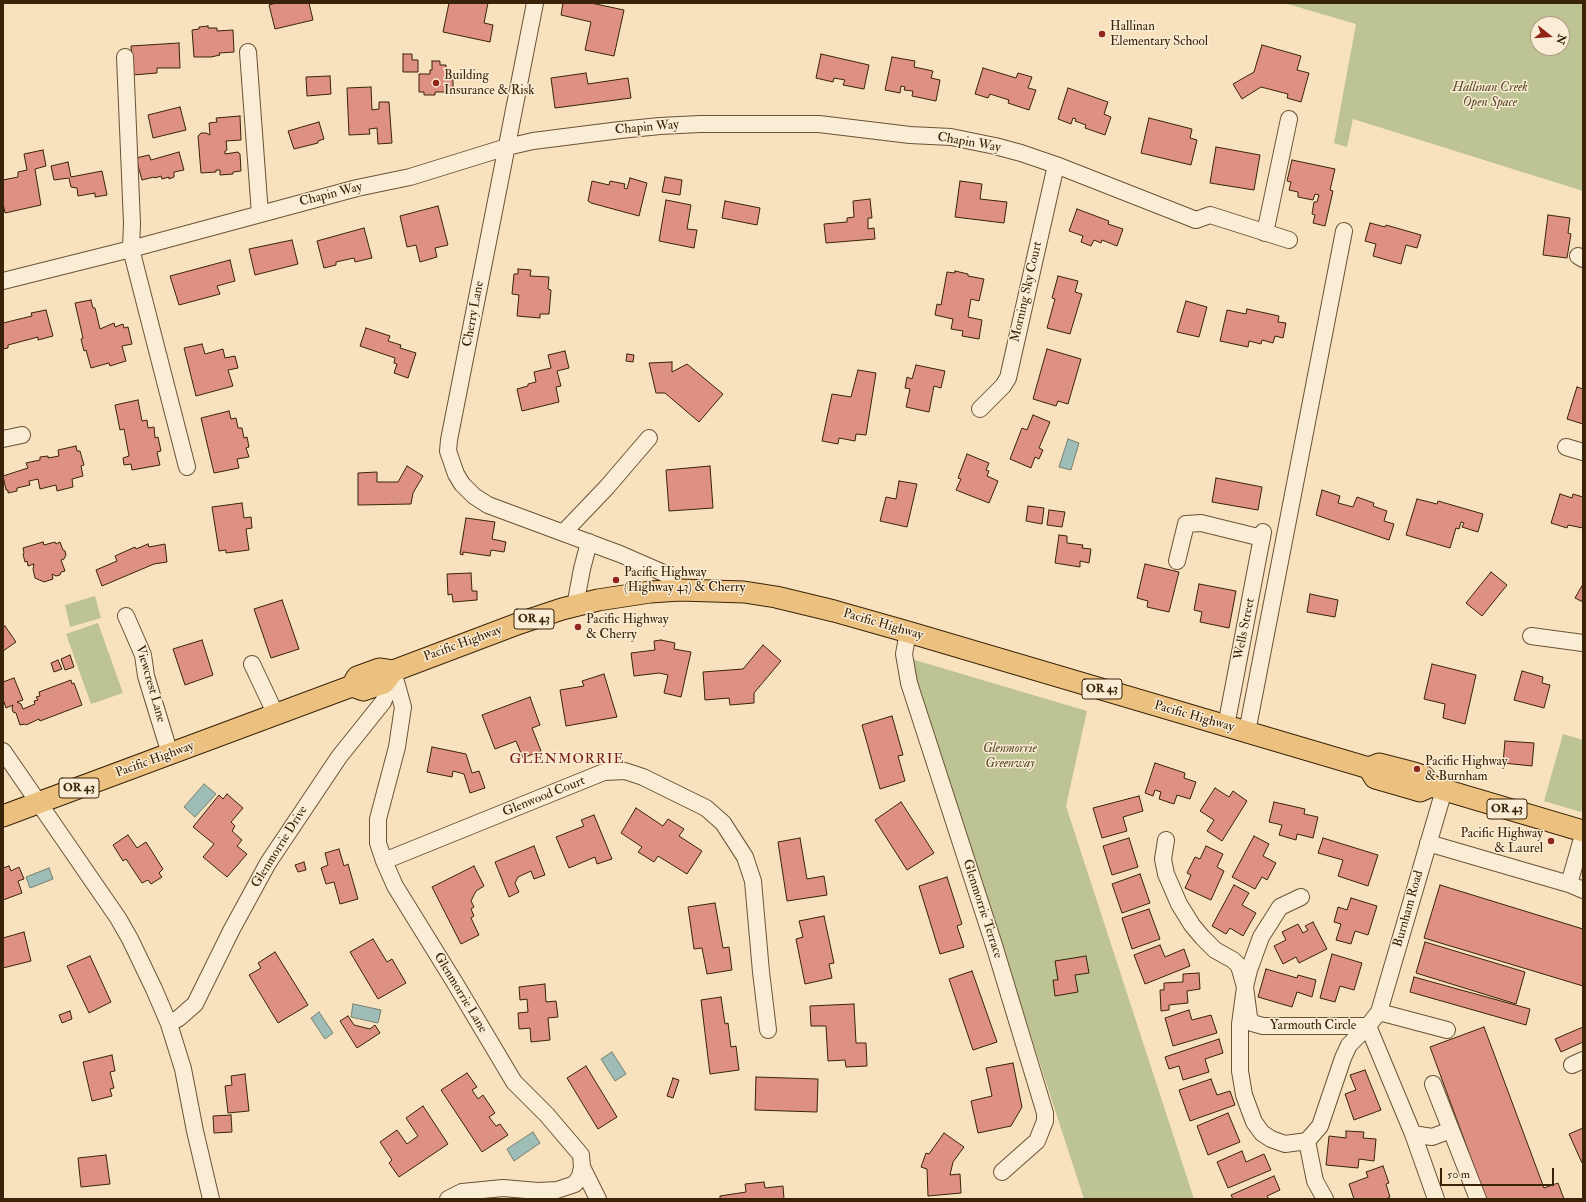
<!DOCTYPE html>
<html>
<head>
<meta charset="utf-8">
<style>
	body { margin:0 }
	#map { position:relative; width:1586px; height:1202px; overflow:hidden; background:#f8e2be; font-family:"IM FELL Double Pica",serif }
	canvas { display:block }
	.frame { position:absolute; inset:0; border:4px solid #392308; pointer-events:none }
	.north { position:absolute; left:1530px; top:16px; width:40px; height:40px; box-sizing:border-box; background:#faecd5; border:1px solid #ad9c83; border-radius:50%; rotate:107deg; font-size:11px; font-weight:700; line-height:16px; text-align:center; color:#392308 }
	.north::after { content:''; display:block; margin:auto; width:14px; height:18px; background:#8f2418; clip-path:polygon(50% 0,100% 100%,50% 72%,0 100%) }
	.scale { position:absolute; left:1440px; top:1168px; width:114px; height:18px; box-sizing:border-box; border:2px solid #392308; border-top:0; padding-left:5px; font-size:12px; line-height:14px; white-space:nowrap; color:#392308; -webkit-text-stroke:3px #faecd5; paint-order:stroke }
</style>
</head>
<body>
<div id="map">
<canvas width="1586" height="1202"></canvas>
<div class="frame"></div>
<div class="north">N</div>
<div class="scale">50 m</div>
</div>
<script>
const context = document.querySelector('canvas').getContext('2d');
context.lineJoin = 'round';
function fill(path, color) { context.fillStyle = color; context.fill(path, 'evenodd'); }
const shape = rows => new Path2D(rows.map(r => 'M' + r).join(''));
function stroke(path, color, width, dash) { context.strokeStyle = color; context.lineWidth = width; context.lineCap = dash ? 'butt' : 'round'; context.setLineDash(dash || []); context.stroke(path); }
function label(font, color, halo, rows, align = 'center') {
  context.font = font + ' "IM FELL Double Pica",serif'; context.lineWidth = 3; context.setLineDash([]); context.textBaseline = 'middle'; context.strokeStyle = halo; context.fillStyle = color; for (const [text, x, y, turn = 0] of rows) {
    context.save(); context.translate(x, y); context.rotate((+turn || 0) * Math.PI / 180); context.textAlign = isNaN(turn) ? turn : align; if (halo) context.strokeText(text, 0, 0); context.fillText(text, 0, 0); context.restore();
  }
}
fill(shape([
	[1284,3,1583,3,1583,191,1353,119,1347,147,1334,143,1356,24],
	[1538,24,1562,24,1562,48,1538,48],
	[95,596,101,618,70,627,65,605],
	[98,623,123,693,91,704,66,634],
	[908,658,1087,711,1066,806,1194,1199,1084,1199],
	[1563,734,1583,740,1583,806,1581,812,1544,801]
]), '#bdc392');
const water = shape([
	[1068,439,1079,443,1071,470,1059,467,1068,439],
	[204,784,216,794,195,817,184,807,204,784],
	[49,868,53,879,30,888,26,877,49,868],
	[353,1004,381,1010,378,1023,351,1017,353,1004],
	[319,1012,333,1033,325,1039,311,1018,319,1012],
	[612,1052,626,1074,615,1081,601,1059,612,1052],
	[533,1132,540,1143,514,1161,507,1149,533,1132]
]);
fill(water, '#9ebdb6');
stroke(water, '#767f70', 1);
const building = shape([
	[276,3,309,3,313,20,275,29,269,5,276,3],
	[449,3,488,3,484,23,493,25,490,42,443,32,449,3],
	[563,3,591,3,624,10,614,56,585,50,591,22,561,15,563,3],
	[208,26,208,28,217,28,217,31,233,30,234,52,219,53,220,55,211,57,194,57,192,30,199,29,199,27,208,26],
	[179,43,180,68,157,68,157,73,133,75,131,46,179,43],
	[1262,45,1301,56,1297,70,1309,73,1301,102,1287,98,1288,94,1261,87,1242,99,1233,84,1254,72,1262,45],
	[403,54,412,54,412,60,418,60,418,72,403,72,403,54],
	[821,54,869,65,864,89,843,85,845,80,834,78,833,82,816,78,821,54],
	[892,57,915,61,914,67,933,71,931,78,940,80,936,101,912,96,913,91,904,90,905,87,901,86,900,93,885,90,892,57],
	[432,61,440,61,440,65,446,65,446,74,453,74,453,92,435,92,435,95,424,95,424,92,419,92,419,74,430,74,430,70,432,70,432,61],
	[983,68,1016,78,1018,73,1032,77,1028,88,1036,90,1029,110,1008,103,1009,100,990,94,988,98,975,94,983,68],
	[586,73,588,84,628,78,631,98,555,108,551,78,586,73],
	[330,76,331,94,307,96,306,77,330,76],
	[371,87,372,110,379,109,379,102,389,102,392,143,378,144,377,128,369,129,370,134,349,135,347,88,371,87],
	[1068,88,1108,102,1104,114,1111,117,1105,135,1085,128,1086,125,1075,121,1076,119,1073,118,1071,124,1058,119,1068,88],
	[180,107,186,130,153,138,148,115,180,107],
	[240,116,241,140,226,141,227,150,225,151,225,154,238,152,240,154,241,171,233,172,233,174,220,175,220,170,216,170,216,172,201,173,198,136,201,133,206,133,210,135,209,123,217,122,216,118,240,116],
	[1149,118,1192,129,1190,138,1197,140,1191,165,1141,153,1149,118],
	[319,122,324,139,318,141,318,143,294,149,288,131,319,122],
	[1216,147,1260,155,1254,190,1210,183,1216,147],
	[43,150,46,166,35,169,41,205,5,213,3,203,3,180,18,177,18,172,27,170,24,154,43,150],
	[179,152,184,170,174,172,174,177,169,179,169,177,162,179,161,176,155,178,154,177,142,180,136,158,149,155,151,160,179,152],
	[1292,160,1335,169,1330,190,1333,191,1325,226,1313,223,1315,215,1312,214,1314,202,1317,202,1319,195,1315,194,1313,200,1298,197,1298,192,1289,190,1291,182,1287,181,1292,160],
	[68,162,71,177,102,171,107,195,95,197,95,193,78,196,77,188,71,187,69,178,54,180,51,166,68,162],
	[665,177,682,180,680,195,662,192,665,177],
	[630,178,647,183,639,216,591,203,588,201,592,181,609,185,610,181,625,184,624,188,627,189,630,178],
	[960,181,982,184,980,199,1007,202,1004,223,955,217,960,181],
	[870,199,872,218,868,218,868,229,874,228,875,239,826,243,824,224,847,222,847,218,854,217,853,201,870,199],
	[666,200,691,205,687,229,697,230,694,248,659,241,666,200],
	[725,201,760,208,757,225,722,218,725,201],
	[438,206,448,245,435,248,437,257,420,262,416,245,407,247,400,216,438,206],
	[1077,209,1109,221,1108,224,1123,229,1117,246,1102,240,1101,243,1094,240,1091,246,1081,242,1083,236,1069,231,1077,209],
	[1548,215,1570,218,1568,233,1571,234,1567,258,1543,255,1548,215],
	[1370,223,1385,227,1386,225,1421,235,1417,248,1406,245,1401,264,1373,256,1376,244,1365,241,1370,223],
	[364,228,372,258,355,262,354,258,336,262,336,265,324,268,317,241,364,228],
	[292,240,298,264,255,275,249,249,292,240],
	[230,260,235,281,217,286,220,294,179,305,170,276,230,260],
	[518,269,531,270,530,276,549,277,548,289,551,290,549,314,540,314,540,318,517,316,519,295,512,294,514,274,518,274,518,269],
	[955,271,968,274,968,276,984,279,979,301,971,299,968,317,982,320,979,339,962,336,963,331,951,329,953,319,935,315,937,304,941,305,947,272,955,273,955,271],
	[1058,276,1078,281,1075,292,1082,294,1070,334,1047,328,1055,299,1052,298,1058,276],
	[91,300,93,308,95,308,100,329,114,323,115,327,123,324,124,328,128,327,132,344,122,346,126,361,110,366,109,363,91,368,86,350,84,351,81,339,83,338,75,303,91,300],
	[1186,301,1207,307,1199,337,1177,332,1186,301],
	[1247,309,1279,316,1278,322,1286,323,1283,338,1275,336,1273,343,1262,340,1261,344,1249,341,1248,347,1220,341,1227,310,1246,314,1247,309],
	[46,310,53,336,38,340,38,337,8,345,8,348,3,349,3,323,32,316,31,313,46,310],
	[366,328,390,336,388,341,401,345,400,348,416,353,408,378,394,373,397,364,394,363,395,358,360,346,366,328],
	[202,344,205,354,223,349,225,358,235,356,238,368,228,370,233,386,196,396,184,348,202,344],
	[1047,349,1081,359,1068,404,1058,401,1056,406,1033,399,1047,349],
	[565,351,569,368,557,371,561,386,556,387,559,402,522,411,517,389,528,386,528,384,536,382,534,372,551,368,548,355,565,351],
	[627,354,634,355,633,362,626,361,627,354],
	[672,362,672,372,687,364,723,394,699,422,665,393,656,393,649,363,672,362],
	[916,365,945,371,941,388,934,386,929,412,906,407,910,389,905,388,907,377,912,379,916,365],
	[858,370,876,373,866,435,856,434,855,441,839,438,838,444,822,441,832,394,851,397,858,370],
	[1577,387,1583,389,1583,424,1567,419,1577,387],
	[138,400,142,421,147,420,148,428,154,427,155,438,158,437,161,451,157,452,160,465,132,470,131,464,124,465,123,458,129,456,124,429,120,430,115,405,138,400],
	[229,411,231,419,236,418,238,428,242,428,244,438,247,437,249,447,246,448,249,457,237,459,239,468,214,473,201,418,229,411],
	[1033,415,1050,422,1039,448,1043,450,1039,459,1035,457,1031,468,1010,459,1022,428,1027,430,1033,415],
	[76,446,77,451,80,451,84,465,81,466,83,476,72,479,73,487,57,491,56,485,40,489,38,479,29,481,30,485,17,488,17,491,8,493,8,490,6,490,3,476,28,468,26,463,40,460,40,457,48,456,48,458,59,456,58,450,76,446],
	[967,454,989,463,986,470,989,471,987,476,998,481,989,503,956,490,961,479,958,478,967,454],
	[407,466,423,476,413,493,411,504,358,505,358,473,377,472,377,482,398,482,407,466],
	[710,466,713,508,669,511,666,470,710,466],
	[1216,478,1262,487,1258,510,1212,502,1216,478],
	[899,481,917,484,907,527,880,521,886,497,896,499,899,481],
	[1322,490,1340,496,1338,503,1353,507,1357,497,1374,503,1373,506,1387,511,1384,521,1394,524,1389,540,1316,515,1322,490],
	[1560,494,1572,498,1573,494,1583,497,1583,528,1568,525,1567,528,1551,523,1560,494],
	[1417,499,1437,504,1438,501,1483,514,1478,532,1462,527,1464,523,1461,522,1459,529,1456,528,1450,548,1406,535,1417,499],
	[242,503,244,518,251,517,252,528,246,529,249,550,226,553,226,550,219,551,212,507,242,503],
	[1028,506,1044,508,1042,524,1026,521,1028,506],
	[1049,510,1065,512,1062,527,1047,525,1049,510],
	[466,518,495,522,492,539,506,542,504,552,491,550,490,556,463,552,463,555,460,554,466,518],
	[1059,535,1067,536,1067,543,1083,545,1082,548,1091,549,1089,563,1080,561,1080,567,1055,563,1059,535],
	[43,542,44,545,55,542,56,544,60,542,63,550,65,551,66,555,64,559,61,560,65,571,61,572,60,575,56,576,52,574,53,579,44,582,35,578,33,569,34,564,28,566,27,561,25,562,23,554,24,553,23,548,43,542],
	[148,544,149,547,165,544,167,562,154,564,102,586,96,570,117,561,115,556,135,547,136,549,148,544],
	[1145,564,1179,572,1169,612,1147,607,1148,601,1137,598,1145,564],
	[1491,572,1507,585,1482,616,1466,603,1491,572],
	[471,573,472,591,477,591,477,600,453,602,452,594,448,595,447,574,471,573],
	[1199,584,1236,591,1229,628,1200,622,1202,612,1194,610,1199,584],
	[1583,584,1583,602,1575,598,1583,584],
	[1310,594,1338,600,1335,617,1307,612,1310,594],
	[282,600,299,649,271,658,254,609,282,600],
	[5,626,16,642,3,651,3,627,5,626],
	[202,640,213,675,185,685,173,649,202,640],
	[661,640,675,643,674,649,691,652,681,697,664,693,668,675,659,673,634,676,631,653,655,650,654,641,661,640],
	[763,645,781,661,754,693,754,703,730,705,729,698,705,700,703,672,743,669,763,645],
	[70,655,74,667,65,670,61,659,70,655],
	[58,660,62,669,54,672,51,663,58,660],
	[1432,664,1476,675,1465,724,1443,718,1445,704,1424,699,1432,664],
	[1522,671,1543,677,1542,683,1550,685,1544,708,1514,700,1522,671],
	[604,674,617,717,566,726,560,690,584,686,582,681,604,674],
	[14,678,23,700,17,702,21,704,23,709,35,704,34,701,38,700,36,697,40,696,39,692,71,680,72,684,74,683,82,705,40,721,39,719,26,725,25,724,20,725,16,713,13,712,12,708,13,705,6,708,3,699,3,682,14,678],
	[530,697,540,725,532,728,541,751,523,758,516,741,495,749,482,715,530,697],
	[892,716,903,755,898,756,905,781,880,789,862,725,892,716],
	[1505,741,1534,743,1532,766,1503,763,1505,741],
	[432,747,466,754,472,773,479,771,485,788,470,793,464,774,453,771,452,777,427,772,432,747],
	[1155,763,1185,773,1184,778,1196,782,1190,799,1177,795,1174,804,1159,799,1161,792,1155,790,1153,796,1145,793,1155,763],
	[1215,788,1229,797,1233,791,1247,801,1222,841,1207,831,1214,820,1200,811,1215,788],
	[227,794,243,808,231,822,235,826,232,831,242,840,237,846,247,854,227,877,203,857,214,844,193,827,219,795,223,799,227,794],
	[1139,796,1143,811,1123,817,1127,831,1102,838,1093,808,1139,796],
	[901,802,934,853,907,870,875,820,901,802],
	[1274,802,1305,809,1304,814,1318,817,1313,838,1297,834,1296,840,1279,835,1282,825,1269,822,1274,802],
	[636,808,663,826,668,819,684,829,679,836,702,851,687,874,658,856,654,862,638,852,642,847,621,833,636,808],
	[594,815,612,859,597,864,595,857,569,868,556,837,584,826,581,820,594,815],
	[128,835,137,848,146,842,163,869,159,873,162,877,151,884,148,880,142,883,126,859,123,861,113,845,128,835],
	[1254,836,1269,844,1263,856,1276,863,1267,880,1262,877,1255,889,1232,877,1254,836],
	[800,838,807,879,824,876,827,895,787,901,778,842,800,838],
	[1129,838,1138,867,1112,875,1103,846,1129,838],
	[1323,838,1378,855,1368,886,1338,876,1343,860,1318,853,1323,838],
	[534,846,545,875,534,879,531,871,518,877,515,883,519,892,509,897,495,862,534,846],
	[1206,846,1223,854,1217,867,1224,871,1211,900,1185,888,1191,875,1187,873,1195,857,1200,859,1206,846],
	[339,849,344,866,348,864,358,899,340,904,334,882,326,884,321,868,328,865,325,853,339,849],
	[304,862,306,870,298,872,295,865,304,862],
	[9,866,11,871,19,867,24,879,18,881,22,893,3,900,3,868,9,866],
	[474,866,484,886,476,891,471,901,474,907,471,909,474,916,471,918,479,935,461,944,432,887,474,866],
	[1140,874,1150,903,1122,913,1112,884,1140,874],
	[947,877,962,924,957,926,964,947,940,954,919,886,947,877],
	[1234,885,1249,893,1242,905,1256,913,1243,936,1230,928,1226,934,1212,926,1234,885],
	[1440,885,1583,929,1583,986,1424,938,1440,885],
	[1351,898,1377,906,1368,935,1355,931,1351,944,1336,940,1341,924,1334,922,1338,907,1347,910,1351,898],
	[715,903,723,948,729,947,732,970,707,974,702,948,694,949,688,907,715,903],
	[1149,909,1160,939,1132,949,1122,918,1149,909],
	[824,916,834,963,829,964,832,978,805,984,796,939,803,937,799,921,824,916],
	[1313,922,1327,949,1299,963,1296,957,1283,964,1274,946,1286,940,1282,932,1298,924,1303,933,1308,930,1305,926,1313,922],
	[24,932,31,961,3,968,3,938,24,932],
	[373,939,387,962,392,959,406,983,378,999,350,952,373,939],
	[1425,942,1525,972,1516,1004,1416,973,1425,942],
	[1160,945,1165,957,1184,949,1190,966,1145,984,1134,955,1160,945],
	[275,952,308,1005,278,1023,249,975,261,968,258,963,275,952],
	[1332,954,1362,963,1354,990,1340,986,1335,1002,1320,998,1332,954],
	[90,956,111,1002,89,1013,67,966,90,956],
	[1086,956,1089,973,1075,975,1078,992,1055,996,1053,980,1058,980,1055,961,1086,956],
	[1266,969,1297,978,1298,975,1316,980,1312,997,1297,992,1292,1007,1258,997,1266,969],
	[972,971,997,1042,973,1050,949,979,972,971],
	[1199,973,1200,989,1187,991,1188,1003,1169,1005,1169,1010,1161,1011,1160,990,1164,990,1164,983,1183,982,1183,974,1199,973],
	[1414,977,1530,1009,1526,1025,1410,992,1414,977],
	[545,984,546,1002,556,1001,558,1017,548,1018,550,1040,531,1042,530,1028,519,1029,518,1013,528,1012,527,999,520,1000,519,987,545,984],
	[721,997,725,1024,728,1023,731,1047,736,1046,739,1070,710,1074,701,1000,721,997],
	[854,1004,856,1043,866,1043,867,1066,846,1067,845,1060,828,1061,826,1026,811,1026,810,1006,854,1004],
	[1189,1010,1192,1020,1211,1015,1217,1033,1173,1046,1165,1018,1189,1010],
	[70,1011,72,1019,62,1023,59,1015,70,1011],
	[348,1016,354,1025,370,1029,375,1025,380,1033,357,1048,340,1021,348,1016],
	[1484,1027,1544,1188,1558,1183,1564,1199,1486,1199,1430,1047,1484,1027],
	[1583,1027,1583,1042,1561,1052,1555,1039,1583,1027],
	[1219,1039,1223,1053,1205,1059,1209,1072,1183,1080,1179,1066,1169,1069,1165,1057,1219,1039],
	[112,1055,115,1071,110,1072,114,1088,110,1089,112,1096,92,1101,83,1062,112,1055],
	[1013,1063,1022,1107,1011,1126,978,1133,971,1101,992,1096,986,1068,1013,1063],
	[586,1066,617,1117,598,1129,567,1078,586,1066],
	[1365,1070,1381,1110,1354,1120,1345,1094,1356,1090,1350,1075,1365,1070],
	[467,1073,477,1087,472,1090,478,1099,483,1095,495,1113,489,1117,496,1126,500,1124,508,1135,482,1152,441,1090,467,1073],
	[245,1074,249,1111,228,1113,225,1086,232,1085,231,1076,245,1074],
	[756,1077,818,1079,817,1112,755,1110,756,1077],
	[673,1078,679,1080,673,1098,667,1096,673,1078],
	[1211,1079,1217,1095,1230,1091,1235,1105,1190,1121,1179,1090,1211,1079],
	[423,1106,448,1144,399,1177,389,1163,392,1160,380,1142,397,1130,407,1144,418,1136,406,1118,423,1106],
	[1228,1113,1240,1142,1208,1155,1197,1126,1228,1113],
	[231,1115,232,1132,214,1133,213,1116,231,1115],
	[1583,1128,1583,1162,1582,1163,1569,1134,1583,1128],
	[1346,1131,1364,1132,1363,1138,1376,1139,1374,1161,1359,1159,1358,1168,1326,1165,1329,1136,1346,1138,1346,1131],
	[944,1133,964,1147,953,1162,950,1175,960,1174,961,1193,928,1196,927,1169,921,1167,926,1153,929,1154,944,1133],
	[1242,1151,1246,1162,1264,1154,1271,1170,1228,1188,1217,1162,1242,1151],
	[106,1155,110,1184,81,1187,78,1158,106,1155],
	[1383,1166,1389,1183,1386,1184,1390,1197,1386,1199,1354,1199,1349,1184,1368,1177,1366,1172,1383,1166],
	[1274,1176,1280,1190,1267,1196,1269,1199,1233,1199,1231,1195,1274,1176],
	[764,1182,765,1188,783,1186,784,1199,720,1199,720,1196,746,1192,745,1184,764,1182]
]);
fill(building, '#de9083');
stroke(building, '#392308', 1);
const minor = shape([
	[535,3,449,440,448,451,456,474,462,484,474,496,488,505,620,554,666,574,680,590],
	[248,52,260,214],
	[125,57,132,223,131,249,187,467],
	[1265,233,1289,119],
	[1578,256,1583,259],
	[3,281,131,249,357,188,410,177,507,147,533,141,620,130,660,126,700,124,819,124,910,135,951,137,995,146,1021,153,1056,165,1196,220,1210,215,1289,240],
	[980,409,1003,386,1008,378,1056,165],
	[3,439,22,435],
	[1566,447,1583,452],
	[564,532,607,487,649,438],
	[1177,561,1186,524,1201,523,1262,538],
	[575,606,582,569,589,542],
	[126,616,143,655,146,676,170,754],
	[908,632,904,654,909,683,994,945,1045,1113,1045,1121,1037,1141,1002,1172],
	[1531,636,1583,643],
	[252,664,276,715],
	[393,671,403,707,397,747,378,819,378,843,384,861,395,886,455,983,514,1082,547,1115,581,1155,582,1167,580,1176,575,1184,557,1190,538,1191,503,1188,462,1192,448,1199],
	[1226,726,1263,532],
	[1247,732,1344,231],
	[3,751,118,918,130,939,154,989,169,1024,183,1069,195,1131,211,1199],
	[1166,840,1163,859,1166,874,1179,904,1192,925,1202,937,1215,950,1233,960,1239,966,1245,987,1249,1017,1252,1023,1263,1026,1368,1026],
	[1428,843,1569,884,1583,835],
	[384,861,604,772,625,771,643,777,706,808,723,823,745,857,753,881,761,972,768,1030],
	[1569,884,1583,890],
	[1301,897,1280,907,1261,937,1249,970,1245,987,1240,1024,1240,1071,1244,1095,1254,1122,1262,1133,1271,1139,1285,1144,1307,1141,1320,1126,1343,1058,1349,1045,1368,1026,1379,1012,1444,790],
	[1379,1012,1447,1030],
	[169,1024,179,1018,195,1004,232,929,268,863,339,757,383,702,388,690,393,672],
	[1368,1026,1413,1134,1432,1137,1451,1130],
	[1572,1065,1583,1060],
	[1433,1084,1478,1199],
	[1413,1134,1436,1199],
	[1307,1141,1315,1181,1325,1199],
	[582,1167,598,1199]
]);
const major = shape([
	[352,686,357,677,379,669,393,671,520,623,562,609,598,600,650,592,680,590,744,592,776,597,834,611,908,632,1369,768,1379,764,1414,773,1423,776,1431,786,1583,831],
	[1369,768,1375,778,1420,791,1431,786],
	[3,816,352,686,363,690,384,683,393,671]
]);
stroke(minor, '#695336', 18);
stroke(major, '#392308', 23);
stroke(minor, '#faecd5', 16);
stroke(major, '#ecc17f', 21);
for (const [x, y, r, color] of [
	[1102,34,4,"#8f2418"],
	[436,83,4,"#8f2418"],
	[616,580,4,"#8f2418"],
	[578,627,4,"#8f2418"],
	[1417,769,4,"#8f2418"],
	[1551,841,4,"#8f2418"]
]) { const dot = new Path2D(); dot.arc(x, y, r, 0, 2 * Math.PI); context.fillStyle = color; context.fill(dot); stroke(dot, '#faecd5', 1.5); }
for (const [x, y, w] of [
	[534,619,40],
	[1102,689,40],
	[79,788,40],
	[1507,809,40]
]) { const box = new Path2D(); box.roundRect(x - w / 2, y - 10, w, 20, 3); context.fillStyle = '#faecd5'; context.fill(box); stroke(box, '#392308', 1); }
label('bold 12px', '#392308', null, [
	["OR 43",534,619],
	["OR 43",1102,689],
	["OR 43",79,788],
	["OR 43",1507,809]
]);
label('13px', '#392308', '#faecd5', [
	["Hallinan",1110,27],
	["Elementary School",1110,42],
	["Building",444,76],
	["Insurance & Risk",444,91],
	["Pacific Highway",624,573],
	["(Highway 43) & Cherry",624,588],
	["Pacific Highway",586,620],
	["& Cherry",586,635],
	["Pacific Highway",1425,762],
	["& Burnham",1425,777],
	["Pacific Highway",1543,834,"right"],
	["& Laurel",1543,849,"right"]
], 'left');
label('italic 13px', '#5a4b2a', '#faecd5', [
	["Hallinan Creek",1490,88],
	["Open Space",1490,103],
	["Glenmorrie",1010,749],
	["Greenway",1010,764]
]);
label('13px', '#392308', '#faecd5', [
	["Chapin Way",647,128,-5],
	["Chapin Way",969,143,10],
	["Chapin Way",331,195,-14],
	["Morning Sky Court",1027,292,-77],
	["Cherry Lane",474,314,-79],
	["Pacific Highway",883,625,16],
	["Wells Street",1245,629,-79],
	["Pacific Highway",463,644,-20],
	["Viewcrest Lane",150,684,74],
	["Pacific Highway",1194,717,16],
	["Pacific Highway",155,760,-20],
	["Glenwood Court",544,797,-22],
	["Glenmorrie Drive",280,847,-58],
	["Glenmorrie Terrace",982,909,72],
	["Burnham Road",1409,909,-74],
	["Glenmorrie Lane",460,993,59],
	["Yarmouth Circle",1313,1026]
]);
context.letterSpacing = '1px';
label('14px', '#7a1f14', '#faecd5', [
	["GLENMORRIE",567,760]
]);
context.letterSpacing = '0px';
</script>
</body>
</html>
